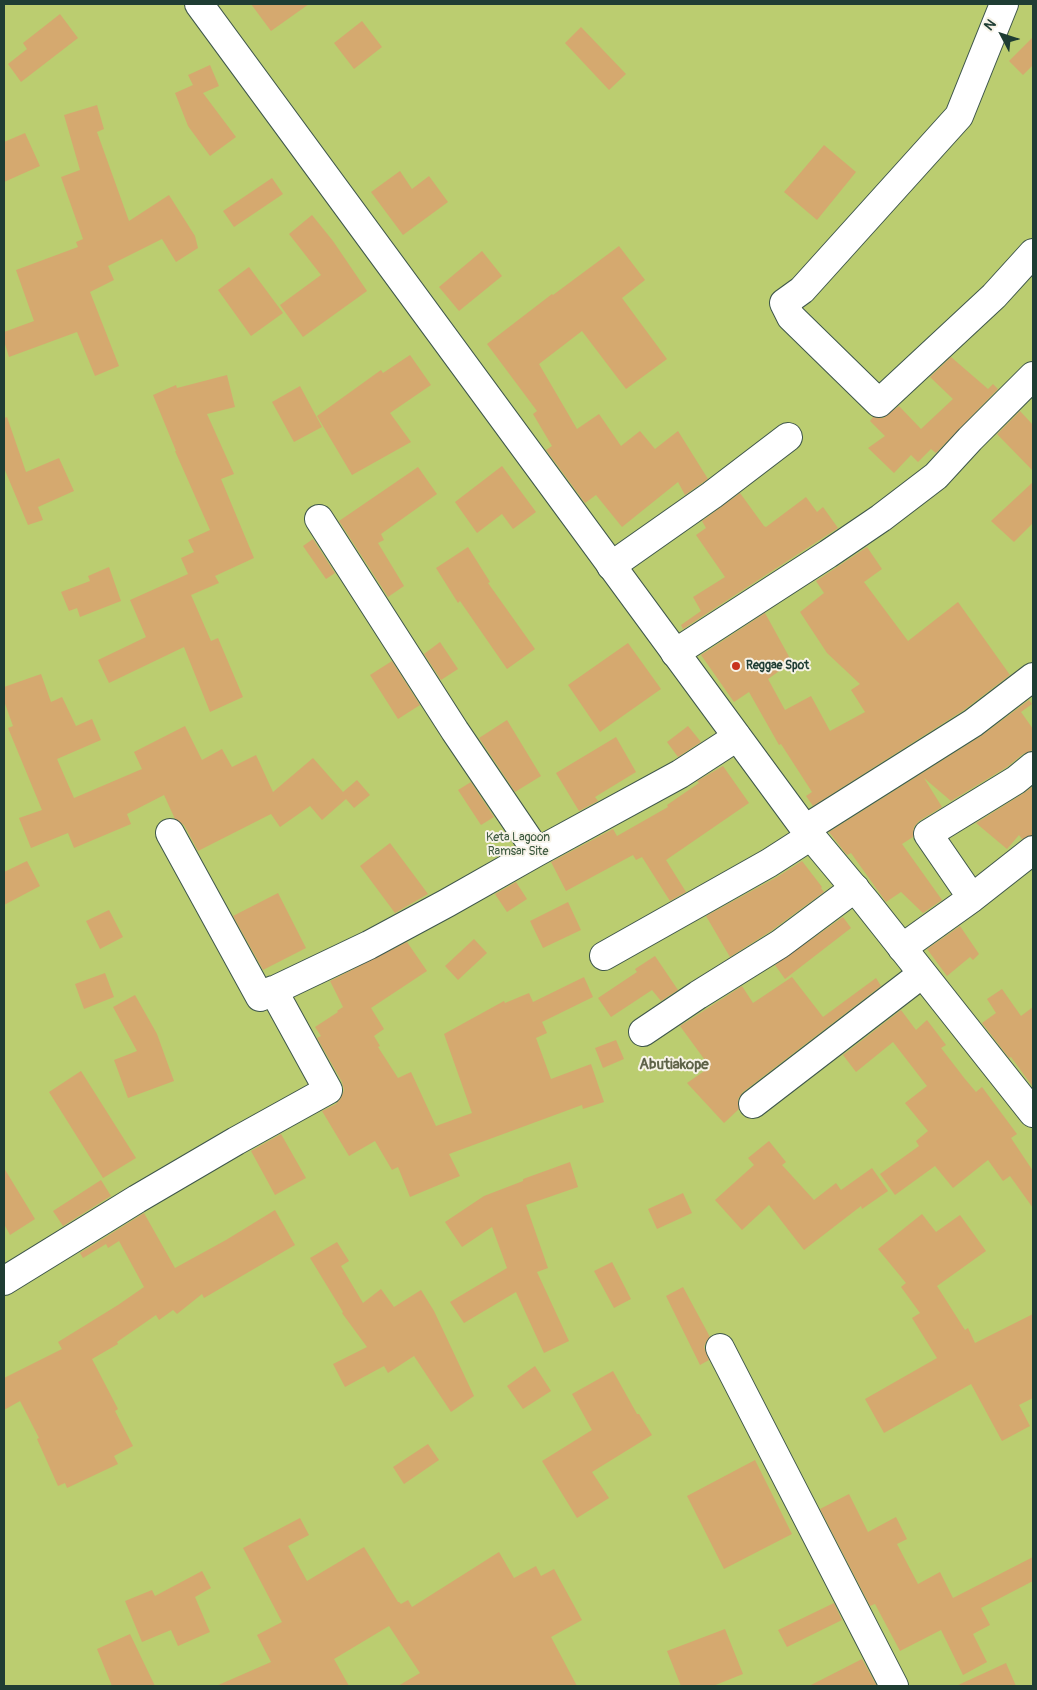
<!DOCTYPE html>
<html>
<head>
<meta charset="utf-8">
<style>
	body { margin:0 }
	#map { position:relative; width:1037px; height:1690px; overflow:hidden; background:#ece7cb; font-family:Pangolin,sans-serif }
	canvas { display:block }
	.frame { position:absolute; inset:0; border:5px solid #1f3d34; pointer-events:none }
	.north { position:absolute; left:977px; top:10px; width:50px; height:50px; -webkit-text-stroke:4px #f7f3e8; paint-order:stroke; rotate:310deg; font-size:14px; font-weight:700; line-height:20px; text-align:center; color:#1f3d34 }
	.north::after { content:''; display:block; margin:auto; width:18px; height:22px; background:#1f3d34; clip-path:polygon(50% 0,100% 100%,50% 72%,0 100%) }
</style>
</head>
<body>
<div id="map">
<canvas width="1037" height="1690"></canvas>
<div class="frame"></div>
<div class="north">N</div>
</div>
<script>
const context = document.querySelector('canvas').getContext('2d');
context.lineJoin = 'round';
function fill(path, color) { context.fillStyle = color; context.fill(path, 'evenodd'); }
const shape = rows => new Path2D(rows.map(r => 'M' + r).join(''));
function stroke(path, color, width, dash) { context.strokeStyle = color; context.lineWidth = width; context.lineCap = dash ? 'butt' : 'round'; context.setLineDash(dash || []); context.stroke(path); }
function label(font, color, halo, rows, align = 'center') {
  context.font = font + ' Pangolin,sans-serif'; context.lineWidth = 4; context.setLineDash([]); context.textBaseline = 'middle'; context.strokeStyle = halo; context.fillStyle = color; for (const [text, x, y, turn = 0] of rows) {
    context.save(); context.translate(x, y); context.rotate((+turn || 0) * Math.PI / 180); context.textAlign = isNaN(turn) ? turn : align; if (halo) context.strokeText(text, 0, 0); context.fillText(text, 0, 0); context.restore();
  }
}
fill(shape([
	[4,4,1033,4,1033,1686,4,1686]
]), '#bbcd70');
fill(shape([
	[251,4,309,4,271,31],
	[60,14,78,38,21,82,8,64,27,49,23,43],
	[362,21,382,47,354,69,334,43],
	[581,27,626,74,609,90,565,43],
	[1033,37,1033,65,1023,75,1009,61],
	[210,65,219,86,203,93,236,137,210,156,188,126,175,93,193,85,188,75],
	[97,105,104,129,97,132,129,221,169,195,195,236,198,248,176,262,162,239,108,266,114,280,90,292,119,366,95,376,77,332,9,357,4,341,4,332,34,321,16,270,78,247,76,242,83,239,61,177,80,170,64,115],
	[25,133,40,166,4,182,4,142],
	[824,145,856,172,817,220,784,192],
	[400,171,412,189,429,176,448,202,403,235,371,192],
	[272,178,283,194,234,227,223,211],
	[312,215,333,241,367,291,303,337,280,305,321,275,289,234],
	[619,246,645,280,622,298,667,359,626,389,582,331,539,364,577,429,599,414,621,446,640,431,655,449,678,431,708,479,685,495,678,482,622,527,596,495,585,503,546,450,552,446,533,414,537,411,487,344,552,294,553,295],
	[482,251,502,276,459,311,439,287],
	[249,267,283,313,251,336,218,290],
	[410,355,431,385,390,413,411,442,352,475,317,416,381,370,383,373],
	[951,357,988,389,993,384,998,389,936,453,931,449,918,462,911,455,894,473,868,448,885,436,870,421,873,417,883,418,899,406,921,429,953,399,930,377],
	[227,375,235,407,207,414,234,474,221,479,254,558,215,576,219,583,191,595,211,641,218,638,243,697,210,712,184,647,109,683,98,660,146,637,130,600,188,574,181,558,194,552,188,540,210,530,175,451,176,451,153,395,176,385,177,388],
	[300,386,322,427,294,442,272,402],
	[1020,411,1033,425,1033,471,997,434],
	[7,417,26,472,59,458,74,491,38,507,43,520,28,525,4,468,4,418],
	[502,466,536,512,513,529,502,514,477,533,455,502],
	[418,467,437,494,381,534,384,540,378,543,404,586,388,597,339,521],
	[1033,482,1033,523,1014,542,991,521],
	[740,493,764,526,766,527,806,497,817,512,823,507,838,528,683,629,681,625,701,611,693,597,725,577,696,535,706,528,702,521],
	[313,539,335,573,326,579,303,546],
	[468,547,490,582,488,583,535,649,507,669,460,601,458,603,436,568],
	[867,547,882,569,864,582,908,641,958,602,1010,675,964,710,813,806,806,796,812,792,781,744,779,745,749,692,734,702,701,655,765,613,792,662,768,679,785,710,811,696,830,731,865,712,851,690,860,684,827,653,800,612,824,593,816,581],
	[109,567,121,601,80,617,77,608,69,611,61,592,90,581,88,576],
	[440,642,458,669,441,680,424,654],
	[628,643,661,689,600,732,568,685],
	[392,661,420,705,398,719,370,675],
	[41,674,51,702,62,697,76,726,92,719,101,740,57,759,74,798,142,769,134,752,185,726,202,760,222,749,232,767,256,755,273,792,313,758,343,792,357,780,370,795,354,808,346,799,322,820,310,806,280,827,271,814,198,851,184,825,175,819,164,795,127,814,131,824,74,848,68,833,31,848,19,818,42,810,8,728,13,726,4,701,4,687],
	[1029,700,1032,704,1021,712,1033,729,1033,749,1031,751,1023,754,1007,767,951,801,924,778,942,807,919,821,914,827,913,837,902,844,942,900,923,913,901,892,886,902,851,853,847,855,829,832,981,736],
	[507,720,541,776,515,792,479,738],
	[688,726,701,742,678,757,667,742],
	[616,737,636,772,595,797,598,801,579,811,556,773],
	[723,766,749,803,666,860,686,892,670,901,642,857,636,860,633,855,566,891,551,862,613,829,617,836,668,807,667,805,699,783,697,781],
	[471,782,494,817,481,825,458,790],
	[1033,786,1033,835,1022,839,1019,835,1007,849,976,823,1024,793],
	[390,843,428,894,395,913,360,866],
	[27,861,40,886,4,905,4,872],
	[802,861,822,887,821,888,824,892,771,931,730,957,706,916,777,877],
	[516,882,527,899,507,912,495,894],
	[278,893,306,948,263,970,233,916],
	[568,902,581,930,543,948,530,921],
	[109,910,123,937,100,949,86,921],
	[843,917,851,928,785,979,775,965],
	[960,926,979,954,973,960,970,957,947,976,927,949],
	[474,939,487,953,458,980,445,966],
	[407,942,427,971,371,1008,384,1029,374,1036,380,1046,378,1047,398,1078,411,1072,436,1126,472,1113,444,1034,504,1001,505,1003,529,993,533,1002,584,977,593,997,542,1022,547,1033,536,1038,551,1079,591,1064,604,1102,583,1109,582,1105,449,1154,460,1176,410,1197,398,1167,392,1170,375,1141,349,1156,322,1111,336,1104,341,1098,344,1090,342,1082,317,1038,321,1036,315,1027,338,1012,337,1011,343,1007,330,981],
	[655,956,678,990,661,1001,652,990,611,1017,598,998,637,972,635,969],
	[105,973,114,997,84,1009,75,984],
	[792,977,823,1017,876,978,881,986,743,1092,738,1099,739,1109,724,1123,687,1083,710,1067,680,1026,742,986,753,1003],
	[1002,989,1021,1016,1033,1007,1033,1087,1011,1057,1009,1058,982,1023,996,1013,987,999],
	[135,995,157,1034,174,1081,128,1098,114,1060,137,1051,113,1007],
	[901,1010,916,1030,927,1020,946,1045,941,1048,965,1079,976,1092,982,1087,1017,1134,1011,1138,1033,1171,1033,1208,1010,1176,1003,1181,988,1160,953,1188,935,1166,895,1195,880,1174,919,1146,916,1141,928,1131,905,1103,927,1086,893,1042,856,1072,843,1055],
	[616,1040,624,1059,603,1068,595,1048],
	[81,1071,136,1158,103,1178,49,1092],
	[281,1134,306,1178,275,1195,251,1151],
	[769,1141,786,1162,782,1165,814,1200,836,1183,841,1190,872,1168,888,1191,862,1209,861,1206,804,1250,769,1205,742,1230,715,1200,754,1165,748,1158],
	[570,1162,578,1187,526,1205,548,1268,537,1272,569,1341,544,1353,516,1292,464,1323,450,1302,507,1268,492,1227,462,1247,445,1222,484,1196,523,1181,523,1179],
	[4,1168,35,1219,10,1235,4,1224],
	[101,1180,111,1196,63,1226,53,1211],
	[683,1193,692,1213,657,1229,648,1209],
	[275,1210,295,1245,204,1298,202,1294,177,1314,173,1310,159,1320,156,1315,117,1342,118,1344,92,1359,118,1409,115,1411,133,1446,114,1456,118,1464,67,1488,65,1483,58,1486,37,1439,39,1438,20,1401,4,1410,4,1378,62,1349,58,1342,118,1305,144,1287,119,1241,108,1248,106,1244,83,1258,80,1253,144,1213,175,1268,226,1240],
	[922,1214,936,1232,960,1215,986,1251,937,1286,965,1330,968,1328,975,1343,1033,1314,1033,1398,1019,1405,1030,1426,1002,1441,971,1384,884,1433,865,1399,937,1358,912,1318,920,1313,901,1287,906,1283,878,1249],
	[337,1242,349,1261,341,1266,363,1303,381,1289,394,1307,421,1290,434,1311,474,1396,451,1412,414,1356,388,1373,384,1366,345,1387,333,1364,367,1347,342,1313,343,1312,310,1258],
	[612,1262,631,1299,614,1308,594,1271],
	[683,1287,710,1337,707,1340,704,1347,709,1360,700,1365,666,1296],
	[535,1366,551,1391,523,1409,507,1386],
	[613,1371,637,1414,639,1414,652,1435,592,1472,609,1498,577,1518,542,1461,592,1430,572,1394],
	[428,1444,439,1460,404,1484,393,1467],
	[755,1460,792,1534,724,1569,687,1496],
	[849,1494,868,1532,896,1517,907,1539,897,1544,918,1584,940,1572,953,1598,1033,1557,1033,1581,981,1608,990,1625,973,1634,987,1662,963,1675,941,1630,900,1651,875,1604,870,1606,820,1509],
	[300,1518,309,1535,288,1546,307,1581,364,1547,398,1602,399,1602,401,1604,408,1600,412,1607,499,1552,514,1578,536,1566,541,1576,554,1569,582,1620,551,1637,577,1686,398,1686,420,1673,389,1626,334,1659,349,1686,216,1686,271,1662,257,1635,282,1622,243,1548],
	[202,1571,211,1588,195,1597,210,1632,178,1646,171,1630,142,1642,125,1601,152,1590,155,1596],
	[834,1603,842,1620,787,1647,778,1630],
	[725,1629,743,1674,713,1686,681,1686,667,1651],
	[130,1634,155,1686,112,1686,97,1649],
	[862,1659,877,1686,809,1686],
	[1006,1663,1016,1686,956,1686]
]), '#d5a96f');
const minor = shape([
	[1004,4,959,116,802,290,784,303,791,317,879,403,994,296,1033,253],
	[319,519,455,731,537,852],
	[611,566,712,495,788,437],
	[675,653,828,554,881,518,936,476,970,439,1033,376],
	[805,829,973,723,1033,677],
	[170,833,260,997,369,945,447,903,537,852,680,774,737,737],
	[972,898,928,834,1016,780,1033,766],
	[902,948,972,898,1033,850],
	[604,956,769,863,811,836],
	[643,1032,698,995,780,944,855,888],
	[753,1104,922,974],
	[4,1281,137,1199,236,1141,328,1090,273,990],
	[720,1348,894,1686]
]);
const major = shape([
	[199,4,805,829,866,902,1033,1113]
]);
stroke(minor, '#3e564b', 30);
stroke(major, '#3e564b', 30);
stroke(minor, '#fff', 28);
stroke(major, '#fff', 28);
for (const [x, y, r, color] of [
	[736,666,5,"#c8321e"]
]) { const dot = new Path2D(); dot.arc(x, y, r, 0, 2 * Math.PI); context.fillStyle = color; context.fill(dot); stroke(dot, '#f7f3e8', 2); }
label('bold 12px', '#1f3d34', '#f7f3e8', [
	["Reggae Spot",746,666]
], 'left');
label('12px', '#3e5a40', '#f7f3e8', [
	["Keta Lagoon",518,838],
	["Ramsar Site",518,852]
]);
label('bold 15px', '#5f6349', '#f7f3e8', [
	["Abutiakope",674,1065]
]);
</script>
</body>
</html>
